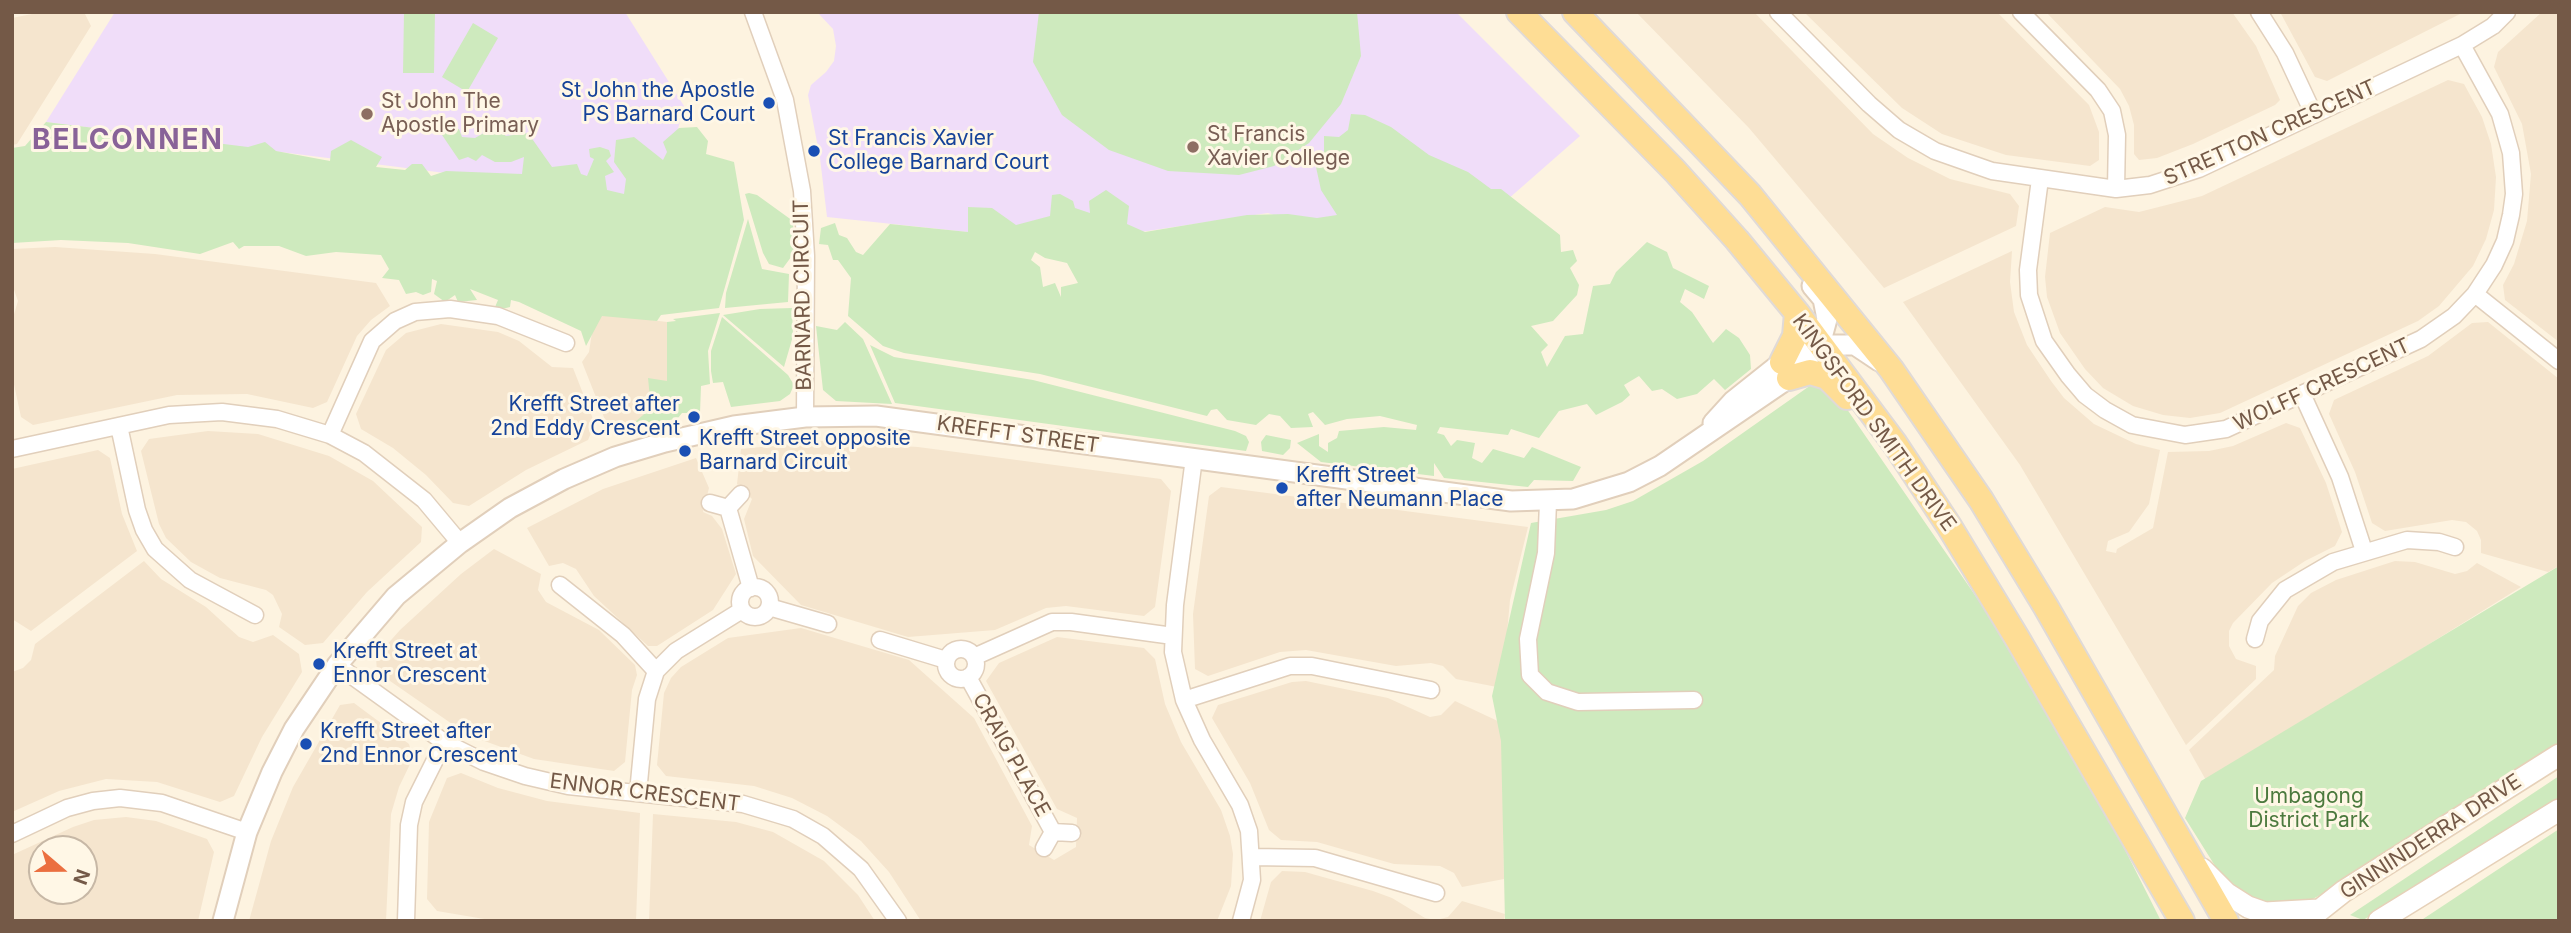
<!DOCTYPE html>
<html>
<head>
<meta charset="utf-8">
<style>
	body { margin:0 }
	#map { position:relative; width:2571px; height:933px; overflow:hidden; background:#fdf3e0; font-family:Inter,sans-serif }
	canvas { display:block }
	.frame { position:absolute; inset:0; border:14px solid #745947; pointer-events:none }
	.north { position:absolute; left:28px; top:835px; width:70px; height:70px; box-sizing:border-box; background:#fff7e6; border:2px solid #c7b8a6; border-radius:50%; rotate:110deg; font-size:19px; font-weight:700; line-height:28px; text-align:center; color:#745947 }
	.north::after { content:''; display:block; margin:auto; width:24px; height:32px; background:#eb6f40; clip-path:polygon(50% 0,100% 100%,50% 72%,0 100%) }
</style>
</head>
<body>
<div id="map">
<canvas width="2571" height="933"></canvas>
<div class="frame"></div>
<div class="north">N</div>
</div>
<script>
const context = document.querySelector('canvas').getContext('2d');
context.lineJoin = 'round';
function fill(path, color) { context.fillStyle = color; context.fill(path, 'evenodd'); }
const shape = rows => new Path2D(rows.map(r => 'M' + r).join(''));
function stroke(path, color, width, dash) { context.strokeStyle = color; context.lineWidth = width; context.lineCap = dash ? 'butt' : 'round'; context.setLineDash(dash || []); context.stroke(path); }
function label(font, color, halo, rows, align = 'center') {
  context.font = font + ' Inter,sans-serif'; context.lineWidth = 6; context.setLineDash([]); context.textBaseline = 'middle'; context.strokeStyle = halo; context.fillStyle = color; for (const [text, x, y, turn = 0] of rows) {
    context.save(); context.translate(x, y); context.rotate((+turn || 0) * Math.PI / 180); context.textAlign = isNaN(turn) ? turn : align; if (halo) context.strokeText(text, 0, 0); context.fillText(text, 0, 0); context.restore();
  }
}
fill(shape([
	[42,12,84,12,91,26,17,144,12,145,12,18],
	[1636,12,1754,12,1873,134,1908,158,1950,179,2010,194,2019,206,2016,226,1884,288,1749,128],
	[1804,12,1997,12,2089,105,2099,132,2099,160,2090,166,2006,155,1942,134,1902,108],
	[2046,12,2232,12,2256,46,2280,100,2275,105,2193,144,2157,158,2139,160,2134,154,2134,125,2129,106,2120,89],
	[2280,12,2464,12,2327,81,2315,77],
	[2542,12,2559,12,2559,342,2505,300,2503,285,2514,264,2527,221,2531,174,2522,124,2494,67,2498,52],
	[2448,80,2464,84,2482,117,2491,144,2496,177,2494,210,2486,239,2473,266,2439,306,2418,321,2220,413,2190,418,2163,415,2133,406,2103,388,2085,369,2060,333,2047,297,2045,277,2050,233,2105,207,2139,212,2202,196],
	[55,247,155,254,376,283,390,306,371,320,357,336,327,402,313,408,247,394,177,395,33,425,21,417,12,375,12,321,18,301,12,284,12,249],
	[2012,251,2010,282,2014,312,2027,345,2051,381,2064,398,2094,424,2136,444,2160,450,2149,504,2129,532,2108,541,2106,551,2116,553,2117,549,2153,528,2168,452,2209,451,2233,446,2286,423,2300,428,2326,483,2342,532,2335,546,2305,561,2272,583,2233,623,2229,631,2229,646,2236,659,2256,666,2256,679,2186,745,2020,465,1903,302],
	[595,313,667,322,668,413,622,428,605,420,582,362,589,352],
	[2488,322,2559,379,2559,566,2548,572,2481,553,2481,540,2477,531,2466,522,2452,520,2385,531,2372,523,2355,472,2329,414,2334,400,2428,356,2472,323],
	[441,324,498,332,519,341,552,367,573,368,595,424,588,440,526,470,469,506,453,503,426,475,393,448,361,429,356,414,386,350,406,333],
	[208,431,258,434,329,456,373,481,422,527,421,542,367,592,323,643,305,645,279,627,282,614,273,595,266,590,220,578,191,562,166,538,159,524,141,451,149,439],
	[820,441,918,447,1161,479,1171,491,1155,607,1144,616,1066,606,1046,608,995,630,908,637,801,605,753,556,744,519,752,499,737,484,741,449],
	[98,450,110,458,122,514,137,551,31,631,12,619,12,469],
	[696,458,709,488,703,512,712,516,722,529,736,574,713,610,657,646,648,646,594,596,576,569,563,563,549,566,527,528,603,489],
	[1221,487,1528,527,1510,600,1502,688,1456,679,1443,666,1431,663,1396,666,1306,650,1280,652,1208,676,1195,669,1193,614,1209,496],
	[494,549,541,574,538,590,546,602,599,630,635,665,637,675,632,690,625,762,614,771,534,759,479,739,455,726,377,672,376,657,400,630,461,574],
	[144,561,161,579,206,607,239,637,253,642,273,635,299,654,302,672,262,737,234,796,220,802,157,782,106,779,59,791,12,812,12,672,23,668,31,660,35,644],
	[2395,561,2415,562,2455,574,2467,571,2477,563,2521,587,2207,782,2189,750,2274,670,2275,656,2298,606,2311,593,2336,580],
	[801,628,909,660,974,718,1032,826,1029,845,1054,860,1076,847,1077,818,1057,809,986,681,999,663,1057,637,1144,648,1155,659,1165,704,1181,742,1221,810,1230,836,1233,854,1231,886,1217,921,921,921,889,872,861,841,827,816,792,798,754,786,666,776,657,765,664,693,671,678,681,667,728,638],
	[1306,681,1388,698,1430,717,1441,715,1455,701,1502,723,1504,879,1462,887,1454,873,1440,866,1394,864,1317,842,1281,840,1269,830,1250,783,1212,718,1218,705,1292,682],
	[354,703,409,744,413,758,399,787,391,814,386,921,249,921,271,841,293,787,340,705],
	[461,773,498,788,547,801,640,813,636,921,496,921,437,911,427,899,429,822,447,778],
	[653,814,736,822,773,832,824,861,858,895,875,921,649,921],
	[126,817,156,821,207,839,214,852,198,921,12,921,12,855,73,827,94,820],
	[42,849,84,849,84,891,42,891],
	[1282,871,1305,872,1373,891,1392,898,1425,918,1436,920,1448,917,1462,901,1505,914,1504,921,1260,921,1271,882]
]), '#f5e5ce');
fill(shape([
	[115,12,625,12,684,106,657,210,578,190,46,122],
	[817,12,1456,12,1580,136,1426,271,1268,213,1134,233,995,235,827,217,820,158,808,95,811,85,826,72,834,61,836,46,833,29]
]), '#f0ddf9');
fill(shape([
	[404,12,435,12,434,73,403,73],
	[1039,12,1357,12,1361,56,1341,104,1309,143,1274,166,1239,175,1168,171,1109,150,1062,115,1033,62],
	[473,23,498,38,467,92,442,77],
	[1351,114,1365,115,1391,127,1429,155,1468,172,1491,189,1501,189,1560,235,1561,252,1573,250,1577,261,1570,268,1579,285,1577,295,1553,321,1531,326,1548,345,1541,352,1547,367,1565,336,1583,334,1593,286,1610,284,1616,272,1647,242,1667,252,1673,268,1709,286,1704,299,1685,289,1680,302,1692,312,1713,343,1726,329,1739,338,1750,355,1751,369,1725,390,1714,379,1697,394,1677,399,1662,389,1652,391,1639,376,1624,385,1630,395,1622,402,1596,415,1587,404,1559,411,1539,438,1511,429,1508,435,1440,427,1437,433,1444,435,1451,446,1457,440,1475,443,1472,458,1482,463,1493,449,1524,458,1532,447,1581,467,1573,481,1534,480,1528,487,1444,478,1434,463,1434,476,1321,462,1297,443,1319,434,1319,446,1328,452,1328,443,1337,438,1339,431,1384,427,1416,430,1417,425,1380,416,1347,419,1325,425,1313,412,1308,414,1313,427,1291,428,1280,416,1269,414,1256,425,1227,420,1217,409,1211,410,1207,416,1040,374,904,353,883,346,848,316,851,278,838,260,833,260,828,245,819,244,821,228,835,223,839,235,847,238,856,252,863,255,890,224,968,232,968,207,992,208,1016,225,1050,216,1052,195,1060,194,1073,201,1075,208,1090,213,1089,201,1106,190,1129,206,1127,224,1145,232,1247,215,1288,214,1317,218,1337,215,1321,190,1316,167,1324,161,1324,136,1339,137,1348,130],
	[1035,252,1045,258,1067,263,1078,283,1061,287,1061,297,1055,283,1043,287,1040,267,1031,260],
	[46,122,248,147,265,142,276,151,330,161,331,151,351,140,382,157,376,167,405,170,412,164,422,164,431,176,446,171,522,174,524,157,511,162,495,162,482,155,476,161,468,157,459,160,440,132,442,127,459,129,462,137,475,138,494,127,506,136,528,133,552,167,577,164,581,174,587,176,594,159,590,157,589,149,600,147,609,150,611,156,606,161,614,172,605,176,607,190,624,194,626,179,614,162,616,140,634,137,663,160,667,152,663,142,679,128,697,127,708,141,706,154,734,162,744,220,719,308,661,315,657,321,602,316,586,346,581,331,519,302,511,300,510,307,502,309,495,307,498,300,470,289,477,300,458,302,455,295,445,302,434,294,437,281,432,279,431,292,423,295,416,292,406,294,399,280,382,278,389,269,381,255,336,252,306,256,279,246,244,246,239,249,233,242,200,254,128,243,61,240,12,243,12,148,25,146],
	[749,193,757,195,793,221,794,253,783,268,769,264,763,253,745,194],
	[748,219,762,269,789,274,788,302,725,308,726,293],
	[792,308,793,336,784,367,723,315,760,309],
	[720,313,708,351,710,384,701,386,700,413,682,413,678,418,638,428,634,423,651,408,648,378,667,381,667,322,676,321,673,319],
	[722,317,788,375,794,385,790,394,780,401,731,407,723,382,713,383,711,371,711,351],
	[845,322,863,339,892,404,836,401,823,390,816,326,837,330],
	[870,345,894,357,1033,380,1235,431,1246,436,1249,442,1246,451,895,403],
	[1811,385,1825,386,1840,399,1999,630,2113,826,2161,921,1505,921,1501,741,1492,696,1531,523,1606,510,1633,501,1703,461],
	[1266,435,1291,440,1290,448,1283,455,1262,451,1261,442],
	[2559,566,2559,750,2345,882,2307,902,2291,905,2250,899,2217,869,2185,818,2201,781],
	[2559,776,2559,804,2363,920,2350,915],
	[2559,829,2559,921,2420,921]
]), '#ceeabe');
const minor = shape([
	[753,12,785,100,802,191,806,256,805,417],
	[1778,12,1869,104,1899,130,1935,151,1992,171,2116,189,2150,185,2199,169,2462,45,2493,26,2507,12],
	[2021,12,2098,90,2112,111,2117,135,2116,189],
	[2259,12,2285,53,2314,115],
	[2040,179,2028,270,2029,295,2044,341,2068,375,2085,395,2105,410,2132,425,2185,435,2226,429,2421,339,2454,316,2475,294,2494,265,2505,241,2511,215,2514,194,2511,153,2500,114,2462,45],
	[2475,294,2559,361],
	[2303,396,2340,477,2364,551],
	[119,426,137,510,144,530,155,549,190,580,255,615],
	[330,435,372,341,395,321,415,312,450,309,498,316,566,343],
	[12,449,169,415,222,412,277,419,330,435,364,453,424,500,460,543],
	[1194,458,1175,605,1173,652,1184,700,1202,740,1240,805,1249,831,1252,880,1241,921],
	[1548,502,1546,553,1528,639,1530,675,1547,692,1578,702,1694,700],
	[710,503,728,508,741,494],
	[728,508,751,588],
	[560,585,623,635,656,671],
	'740 602a15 15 0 1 1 30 0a15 15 0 1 1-30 0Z',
	[769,607,828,624],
	[2255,639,2260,621,2285,590,2333,562,2407,540,2439,542,2455,547],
	[880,640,946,660],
	'946 664a15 15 0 1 1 30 0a15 15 0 1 1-30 0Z',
	[974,657,1052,622,1071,622,1173,636],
	[337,665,444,742,484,762,525,776,568,786,743,804,793,819,823,836,861,869,898,921],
	[968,677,1053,832],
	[1184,700,1290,666,1312,666,1431,690],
	[638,793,647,699,656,671,676,651,742,610],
	[12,834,67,808,93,801,120,798,162,803,247,832],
	[1044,848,1053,832,1072,833],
	[1252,857,1315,858,1436,893],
	[406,921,409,825,414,802,444,742]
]);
const tertiary = shape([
	[1713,423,1733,401,1782,362,1820,345,1855,345,1879,361],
	[223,921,247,832,272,772,294,729,337,665,396,596,460,543,510,508,564,479,615,457,665,442,734,426,805,417,876,416,1511,501,1573,499,1629,482,1660,466,1789,378,1820,345,1827,319,1823,299,1812,286]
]);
const secondary = shape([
	[2202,869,2226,893,2248,907,2265,913,2319,910],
	[2306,921,2344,891,2559,755],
	[2379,921,2559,810]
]);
const primary = shape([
	[1519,12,1675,171,1737,240,1797,313,1895,444,1949,526,2017,638,2182,921],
	[1575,12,1750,195,1891,369,1981,500,2046,607,2226,921],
	[1782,362,1795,336,1797,313],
	[1789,378,1810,372,1827,377,1847,397]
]);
stroke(minor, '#e1cfbb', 19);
stroke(tertiary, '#e1cfbb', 23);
stroke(secondary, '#e6d1b9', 24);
stroke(primary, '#e0dad7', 28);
stroke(minor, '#fff', 16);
stroke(tertiary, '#fff', 19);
stroke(secondary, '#fff', 21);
stroke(primary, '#fedd95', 24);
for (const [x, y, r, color] of [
	[769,103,7,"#1a4fb4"],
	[367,114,7,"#8d6e63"],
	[1193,147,7,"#8d6e63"],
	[814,151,7,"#1a4fb4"],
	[694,417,7,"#1a4fb4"],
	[685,451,7,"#1a4fb4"],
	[1282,488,7,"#1a4fb4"],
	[319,664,7,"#1a4fb4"],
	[306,744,7,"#1a4fb4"]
]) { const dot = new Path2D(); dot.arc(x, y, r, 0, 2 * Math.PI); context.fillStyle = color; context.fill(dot); stroke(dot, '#fff7e6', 2.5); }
label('21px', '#164399', '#fff7e6', [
	["St John the Apostle",755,91,"right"],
	["PS Barnard Court",755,115,"right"],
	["St Francis Xavier",828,139],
	["College Barnard Court",828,163],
	["Krefft Street after",680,405,"right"],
	["2nd Eddy Crescent",680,429,"right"],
	["Krefft Street opposite",699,439],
	["Barnard Circuit",699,463],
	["Krefft Street",1296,476],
	["after Neumann Place",1296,500],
	["Krefft Street at",333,652],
	["Ennor Crescent",333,676],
	["Krefft Street after",320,732],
	["2nd Ennor Crescent",320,756]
], 'left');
label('21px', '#785e54', '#fff7e6', [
	["St John The",381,102],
	["Apostle Primary",381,126],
	["St Francis",1207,135],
	["Xavier College",1207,159]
], 'left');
label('21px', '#745947', '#fff7e6', [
	["STRETTON CRESCENT",2270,133,-24],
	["BARNARD CIRCUIT",803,295,-91],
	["WOLFF CRESCENT",2322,385,-25],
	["KINGSFORD SMITH DRIVE",1874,423,54],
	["KREFFT STREET",1018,435,8],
	["CRAIG PLACE",1011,755,61],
	["ENNOR CRESCENT",645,793,7],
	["GINNINDERRA DRIVE",2431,837,-33]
]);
label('21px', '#4c7a3e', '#fff7e6', [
	["Umbagong",2309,797],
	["District Park",2309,821]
]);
context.letterSpacing = '2px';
label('bold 28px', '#886298', '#fff7e6', [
	["BELCONNEN",128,141]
]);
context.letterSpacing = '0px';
</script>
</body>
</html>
